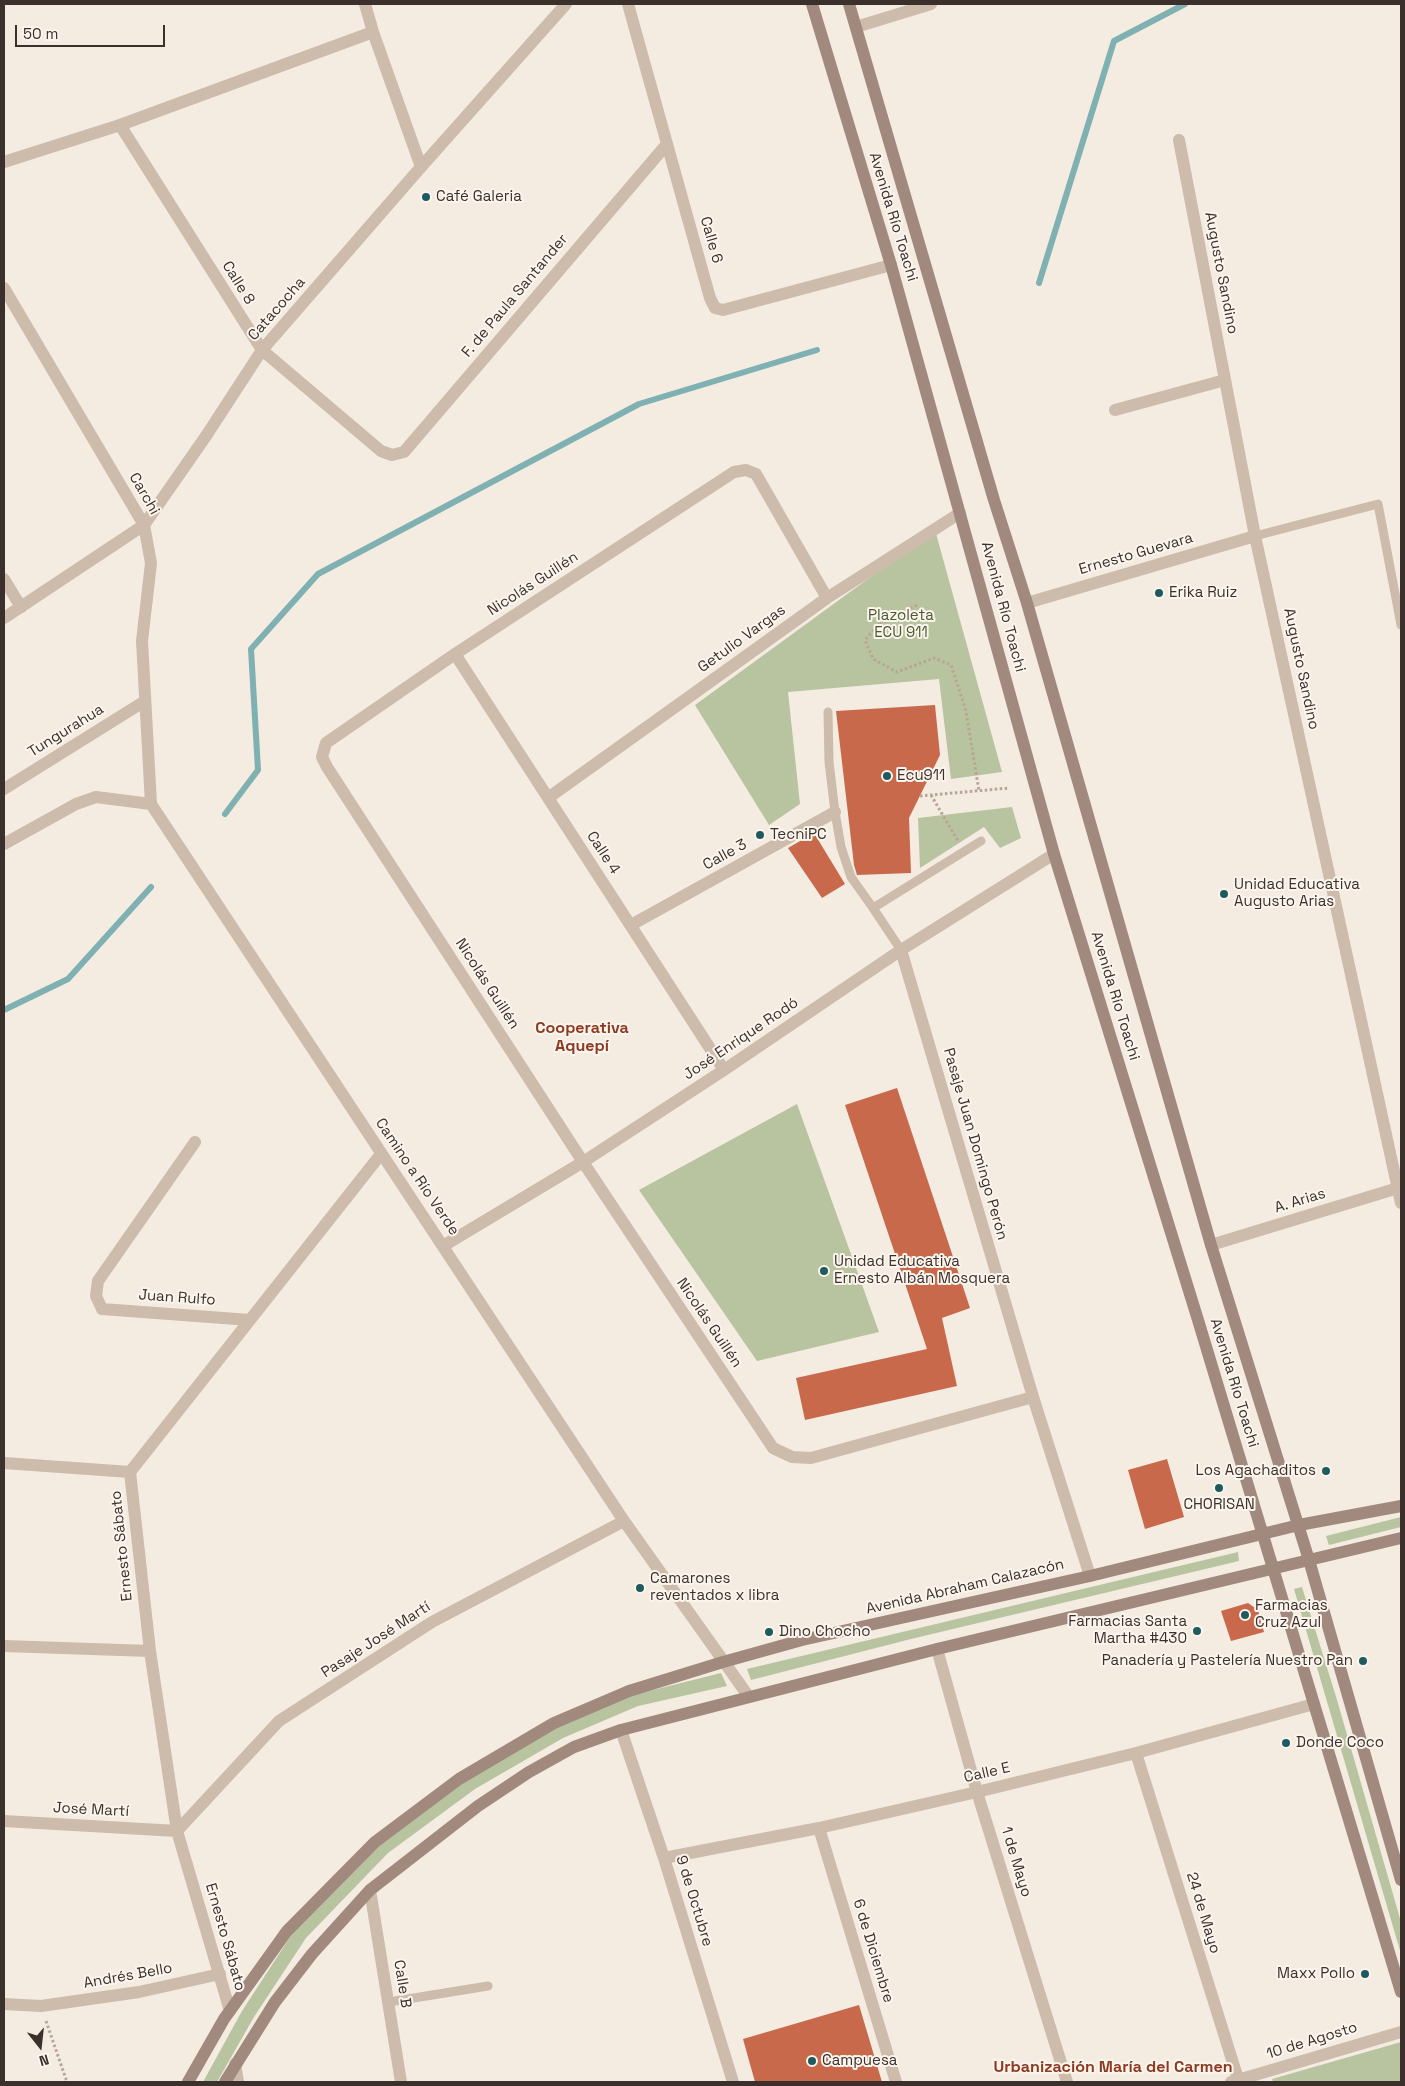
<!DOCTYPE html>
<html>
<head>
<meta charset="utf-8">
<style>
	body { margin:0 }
	#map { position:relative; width:1405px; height:2086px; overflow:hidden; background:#f4ebe1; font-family:"Space Grotesk",sans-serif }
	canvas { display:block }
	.frame { position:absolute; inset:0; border:5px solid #3b302b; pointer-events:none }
	.north { position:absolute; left:15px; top:2021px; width:50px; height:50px; -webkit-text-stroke:4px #fbf5ee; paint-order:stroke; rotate:164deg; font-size:14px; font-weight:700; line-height:20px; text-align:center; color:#3b302b }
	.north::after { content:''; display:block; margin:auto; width:18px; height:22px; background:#3b302b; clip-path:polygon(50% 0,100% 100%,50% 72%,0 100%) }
	.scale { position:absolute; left:15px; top:25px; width:150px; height:22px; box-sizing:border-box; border:2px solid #3b302b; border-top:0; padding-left:6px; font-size:15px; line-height:18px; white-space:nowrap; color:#3b302b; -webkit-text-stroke:4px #fbf5ee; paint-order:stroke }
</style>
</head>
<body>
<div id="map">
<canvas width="1405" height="2086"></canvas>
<div class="frame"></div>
<div class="north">N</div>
<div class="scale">50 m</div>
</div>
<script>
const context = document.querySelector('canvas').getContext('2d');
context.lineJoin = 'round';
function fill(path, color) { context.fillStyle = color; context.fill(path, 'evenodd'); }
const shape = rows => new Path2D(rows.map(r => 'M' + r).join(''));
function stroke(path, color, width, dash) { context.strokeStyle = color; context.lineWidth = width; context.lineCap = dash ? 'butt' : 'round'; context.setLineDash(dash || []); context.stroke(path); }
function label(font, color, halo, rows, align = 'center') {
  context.font = font + ' "Space Grotesk",sans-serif'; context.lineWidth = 4; context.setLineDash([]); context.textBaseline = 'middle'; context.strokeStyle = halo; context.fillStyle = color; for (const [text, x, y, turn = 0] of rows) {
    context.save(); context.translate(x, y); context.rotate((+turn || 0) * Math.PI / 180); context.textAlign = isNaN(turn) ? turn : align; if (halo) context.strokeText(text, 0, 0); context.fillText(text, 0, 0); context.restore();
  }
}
fill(shape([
	[935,530,1002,772,951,779,939,679,788,692,800,804,769,825,695,705],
	[1012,807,1021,838,1000,848,984,827,920,868,918,818],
	[797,1104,879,1332,757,1361,639,1190],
	[1401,1517,1401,1527,1329,1545,1326,1536],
	[1238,1552,1239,1561,915,1638,751,1680,747,1669],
	[1302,1587,1337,1700,1401,1922,1401,1954,1294,1589],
	[721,1673,727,1686,638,1706,563,1738,475,1789,388,1853,306,1938,254,2017,217,2082,203,2082,242,2011,294,1931,380,1843,466,1778,557,1725,633,1695],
	[1401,2042,1401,2082,1273,2082,1272,2079]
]), '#b8c4a0');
stroke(shape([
	[1039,283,1114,41,1185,4],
	[225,814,258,770,251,649,318,574,639,404,817,350],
	[4,1010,68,979,151,887]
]), '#7fb0b2', 6);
fill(shape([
	[935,705,940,755,909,818,911,873,857,875,854,865,836,711],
	[814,833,845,884,822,898,788,848],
	[897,1088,970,1308,942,1318,957,1386,805,1420,796,1378,927,1349,845,1105],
	[1167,1459,1184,1517,1145,1529,1128,1470],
	[1248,1603,1258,1610,1264,1632,1231,1641,1221,1611],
	[859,2005,882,2082,755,2082,743,2039]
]), '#c8694b');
stroke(shape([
	[917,605,878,625,865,640,873,659,897,672,934,658,951,665,966,711,979,791],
	[931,795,958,841],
	[920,796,1009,788],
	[46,2021,67,2082]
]), '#b9a596', 3, [2.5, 2.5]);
stroke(shape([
	[1255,536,1378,504,1401,625],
	[828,712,829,762,835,812,841,847,851,877,873,908],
	[901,950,873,908,981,841],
	[389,2002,488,1986]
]), '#cdbbac', 9);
stroke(shape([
	[365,4,373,32,421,167],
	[628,4,710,298,715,308,723,310,891,265],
	[856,27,931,4],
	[120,125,262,350,381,451,392,455,404,452,667,144],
	[1179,140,1255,536,1401,1203],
	[4,162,120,125,373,32],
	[4,288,144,525,151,563,142,641,151,804],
	[1115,410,1225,380],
	[4,579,21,607],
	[827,598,756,474,746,470,734,472,455,654,326,743,322,757,327,767,583,1162,773,1448,792,1457,811,1458,1033,1397],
	[1027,603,1255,536],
	[455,654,724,1070],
	[4,789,145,701],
	[548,798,827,598,960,513],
	[4,844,76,804,96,797,151,804,624,1521,749,1697],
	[631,925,835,812],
	[901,950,1033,1397,1090,1576],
	[195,1142,98,1281,96,1296,102,1309,250,1320],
	[1211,1245,1398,1188],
	[443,1246,583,1162,724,1070,901,950,1054,854],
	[4,1463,130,1472],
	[4,1646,150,1651],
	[937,1649,977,1792,1067,2082],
	[621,1730,664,1858,733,2082],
	[1136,1753,1239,2082],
	[4,1821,177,1831,279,1721,432,1622,624,1521],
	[819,1828,896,2082],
	[664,1858,819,1828,977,1792,1136,1753,1314,1704],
	[370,1890,401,2082],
	[4,2004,41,2006,139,1992,220,1974],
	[230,2011,177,1831,150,1651,130,1472,381,1154],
	[235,2064,238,2082],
	[1231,2082,1401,2032]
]), '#cdbbac', 12);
stroke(shape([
	[4,618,144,525,206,436,262,350,421,167,566,4]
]), '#cdbbac', 12);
stroke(shape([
	[812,4,891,265,1054,854,1198,1320,1401,1992],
	[849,4,994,500,1027,603,1211,1245,1309,1560,1401,1880],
	[188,2082,224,2019,287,1931,375,1842,459,1779,554,1723,629,1691,723,1662,802,1640,1090,1576,1299,1525,1401,1506],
	[225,2082,275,2002,312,1954,370,1890,478,1806,529,1772,574,1747,621,1730,937,1649,1401,1538]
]), '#a18a7d', 12);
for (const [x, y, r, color] of [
	[426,197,5,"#1f5a5e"],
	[1159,593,5,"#1f5a5e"],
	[887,776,5,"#1f5a5e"],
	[760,835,5,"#1f5a5e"],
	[1224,894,5,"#1f5a5e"],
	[824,1271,5,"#1f5a5e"],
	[1326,1471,5,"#1f5a5e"],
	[1219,1488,5,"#1f5a5e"],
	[640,1588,5,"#1f5a5e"],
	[1245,1615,5,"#1f5a5e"],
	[1197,1631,5,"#1f5a5e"],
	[769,1632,5,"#1f5a5e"],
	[1363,1661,5,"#1f5a5e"],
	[1286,1743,5,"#1f5a5e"],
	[1365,1974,5,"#1f5a5e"],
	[812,2061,5,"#1f5a5e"]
]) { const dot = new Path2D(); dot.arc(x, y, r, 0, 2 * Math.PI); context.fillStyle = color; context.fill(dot); stroke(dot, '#fbf5ee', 2); }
label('15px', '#3b302b', '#fbf5ee', [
	["Café Galeria",436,197],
	["Erika Ruiz",1169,593],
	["Ecu911",897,776],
	["TecniPC",770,835],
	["Unidad Educativa",1234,885],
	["Augusto Arias",1234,902],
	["Unidad Educativa",834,1262],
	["Ernesto Albán Mosquera",834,1279],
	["Los Agachaditos",1316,1471,"right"],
	["CHORISAN",1219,1505,"center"],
	["Camarones",650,1579],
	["reventados x libra",650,1596],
	["Farmacias",1255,1606],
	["Cruz Azul",1255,1623],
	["Farmacias Santa",1187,1622,"right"],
	["Martha #430",1187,1639,"right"],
	["Dino Chocho",779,1632],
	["Panadería y Pastelería Nuestro Pan",1353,1661,"right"],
	["Donde Coco",1296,1743],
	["Maxx Pollo",1355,1974,"right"],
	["Campuesa",822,2061]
], 'left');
label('15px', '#3b302b', '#fbf5ee', [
	["Avenida Río Toachi",893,217,73],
	["Calle 6",711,240,74],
	["Augusto Sandino",1221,273,79],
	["Calle 8",238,283,58],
	["F. de Paula Santander",515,296,-50],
	["Catacocha",277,309,-49],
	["Carchi",144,494,60],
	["Ernesto Guevara",1136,554,-16],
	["Nicolás Guillén",533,584,-33],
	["Avenida Río Toachi",1003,607,75],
	["Getulio Vargas",742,639,-36],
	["Augusto Sandino",1301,669,78],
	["Tungurahua",66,731,-32],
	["Calle 4",603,853,57],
	["Calle 3",725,855,-29],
	["Nicolás Guillén",487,984,57],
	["Avenida Río Toachi",1115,996,73],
	["José Enrique Rodó",741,1039,-34],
	["Pasaje Juan Domingo Perón",975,1144,74],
	["Camino a Río Verde",417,1177,56],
	["A. Arias",1300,1201,-17],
	["Juan Rulfo",177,1298,4],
	["Nicolás Guillén",709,1323,56],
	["Avenida Río Toachi",1234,1383,73],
	["Ernesto Sábato",122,1546,-96],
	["Avenida Abraham Calazacón",965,1587,-13],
	["Pasaje José Martí",376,1640,-33],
	["Calle E",987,1773,-13],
	["José Martí",91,1810,3],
	["1 de Mayo",1016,1862,73],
	["9 de Octubre",694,1901,73],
	["24 de Mayo",1203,1913,73],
	["Ernesto Sábato",225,1937,74],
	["6 de Diciembre",873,1951,73],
	["Andrés Bello",128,1976,-10],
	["Calle B",402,1984,81],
	["10 de Agosto",1312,2041,-17]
]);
label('15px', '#4a5a2e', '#fbf5ee', [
	["Plazoleta",901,616],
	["ECU 911",901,633]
]);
label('bold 16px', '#8c3b22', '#fbf5ee', [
	["Cooperativa",582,1029],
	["Aquepí",582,1047],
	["Urbanización María del Carmen",1113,2068]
]);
</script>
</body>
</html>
